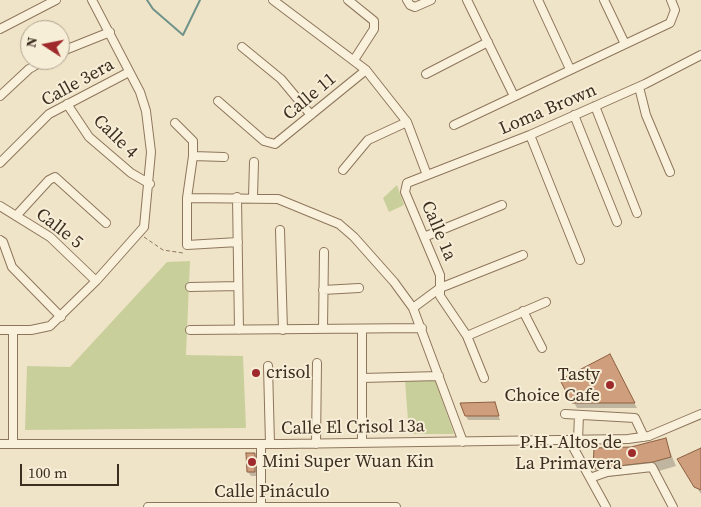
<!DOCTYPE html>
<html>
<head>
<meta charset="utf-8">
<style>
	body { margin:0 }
	#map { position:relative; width:701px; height:507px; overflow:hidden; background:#f0e4c8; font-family:"Source Serif 4",serif }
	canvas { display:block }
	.north { position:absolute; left:20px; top:20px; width:50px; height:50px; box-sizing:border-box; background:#f7eed8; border:1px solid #ada18e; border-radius:50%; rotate:281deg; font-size:14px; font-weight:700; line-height:20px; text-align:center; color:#3d2e20 }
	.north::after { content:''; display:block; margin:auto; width:18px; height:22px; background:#9e2a2b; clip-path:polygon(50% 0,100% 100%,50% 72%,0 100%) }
	.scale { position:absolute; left:20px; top:464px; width:99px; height:22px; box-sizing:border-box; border:2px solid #3d2e20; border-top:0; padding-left:6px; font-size:15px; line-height:18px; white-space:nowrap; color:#3d2e20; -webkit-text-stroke:4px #f7eed8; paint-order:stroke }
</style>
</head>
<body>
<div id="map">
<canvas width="701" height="507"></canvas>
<div class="north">N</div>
<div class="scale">100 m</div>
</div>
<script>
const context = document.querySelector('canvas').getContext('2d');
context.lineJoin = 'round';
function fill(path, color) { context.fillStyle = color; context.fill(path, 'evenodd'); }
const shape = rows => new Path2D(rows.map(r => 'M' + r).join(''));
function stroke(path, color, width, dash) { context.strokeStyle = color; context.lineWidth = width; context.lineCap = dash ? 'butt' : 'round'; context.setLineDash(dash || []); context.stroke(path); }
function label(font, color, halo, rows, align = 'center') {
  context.font = font + ' "Source Serif 4",serif'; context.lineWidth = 4; context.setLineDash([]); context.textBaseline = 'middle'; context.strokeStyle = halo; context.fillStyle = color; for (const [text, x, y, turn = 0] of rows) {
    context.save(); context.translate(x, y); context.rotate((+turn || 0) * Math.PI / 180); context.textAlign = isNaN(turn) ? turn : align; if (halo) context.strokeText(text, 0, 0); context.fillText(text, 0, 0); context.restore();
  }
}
fill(shape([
	[397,185,404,205,389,212,383,198],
	[190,261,186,355,243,356,246,428,25,430,27,366,70,367,167,262],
	[405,380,435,380,454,434,409,434]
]), '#c9cf9b');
fill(shape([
	[609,356,637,408,577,408,562,381],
	[494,404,500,420,468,420,466,416],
	[665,440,676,466,659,471,600,478,594,468,631,448],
	[701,450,701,494,678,460],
	[255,454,257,459,257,476,251,476,248,472]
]), '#0003');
stroke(shape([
	[147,0,153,9,183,35,200,0]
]), '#6f938a', 2);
const building = shape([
	[610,354,635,403,572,403,560,380,610,354],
	[495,402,499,416,465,416,460,403,495,402],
	[666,438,671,457,653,462,593,469,594,448,631,447,666,438],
	[701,448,701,490,694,487,677,459,701,448],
	[246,453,255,453,255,472,247,472,246,453]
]);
fill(building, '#cf9f7d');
stroke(building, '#8d5f41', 1);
const minor = shape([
	[273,0,366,70,407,122,427,175],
	[348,0,374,21,374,29,354,60],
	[407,0,410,5,415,7,431,0],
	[467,0,514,96],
	[538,0,570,69],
	[604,0,625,44],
	[0,29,56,0],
	[242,47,281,79,311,115],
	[60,52,110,32],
	[426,74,488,42],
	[639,87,646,115,670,172],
	[0,96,29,69,45,60],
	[218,101,264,141,275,144,366,70],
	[67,104,89,137,131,173,150,184],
	[595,106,637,213],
	[574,115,617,222],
	[175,123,193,141,193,156,187,198,187,245,238,242],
	[454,125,670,23,675,10,671,0],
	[530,135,580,260],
	[193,156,224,157],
	[0,163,49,114,129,72],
	[343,170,368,140,407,122],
	[237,197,239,330],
	[253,197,254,162],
	[187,198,278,199,339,224,354,237,394,282,413,308,463,442],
	[0,206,50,237,96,281],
	[16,216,49,180,55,177,106,223],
	[280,230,283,330],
	[424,237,502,205],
	[0,240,3,242,12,267,61,317],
	[190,287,238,286],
	[323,290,359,288],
	[413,308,440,288,523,255],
	[523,311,542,348],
	[323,329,324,252],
	[362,329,362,443],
	[0,330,31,330,50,326,96,281,144,227,151,152,146,111,140,92,92,0],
	[13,330,13,444],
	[190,330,422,328],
	[467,336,546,302],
	[268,366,270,444],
	[362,378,439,376],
	[484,378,467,336,440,296,440,275,405,192,407,183,530,135,645,84,701,55],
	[565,414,635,418,644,437],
	[571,440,573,447,606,507],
	[578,440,579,415],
	[0,444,283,444,628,439,649,436,701,414],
	[316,444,317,363],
	[590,478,607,472,652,467,673,507],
	[148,507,396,507],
	[261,507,261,444]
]);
stroke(minor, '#8d765c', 10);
stroke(shape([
	[144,237,163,250,183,253,184,251]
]), '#8d765c', 1, [4, 2.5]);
stroke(minor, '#faf1dc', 8);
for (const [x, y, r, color] of [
	[256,373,5,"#9e2a2b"],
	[610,385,5,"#9e2a2b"],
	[632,453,5,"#9e2a2b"],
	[252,462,5,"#9e2a2b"]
]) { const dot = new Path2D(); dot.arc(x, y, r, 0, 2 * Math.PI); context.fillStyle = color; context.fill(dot); stroke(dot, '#f7eed8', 2); }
label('18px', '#3d2e20', '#f7eed8', [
	["Calle 3era",78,83,-29],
	["Calle 11",310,97,-40],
	["Loma Brown",548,110,-23],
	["Calle 4",115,137,44],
	["Calle 5",59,229,38],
	["Calle 1a",438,231,67],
	["Calle El Crisol 13a",353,428,-1],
	["Calle Pináculo",272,492]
]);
label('18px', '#3d2e20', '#f7eed8', [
	["crisol",266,373],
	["Tasty",600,375,"right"],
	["Choice Cafe",600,396,"right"],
	["P.H. Altos de",622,443,"right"],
	["La Primavera",622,464,"right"],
	["Mini Super Wuan Kin",262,462]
], 'left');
</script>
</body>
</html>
